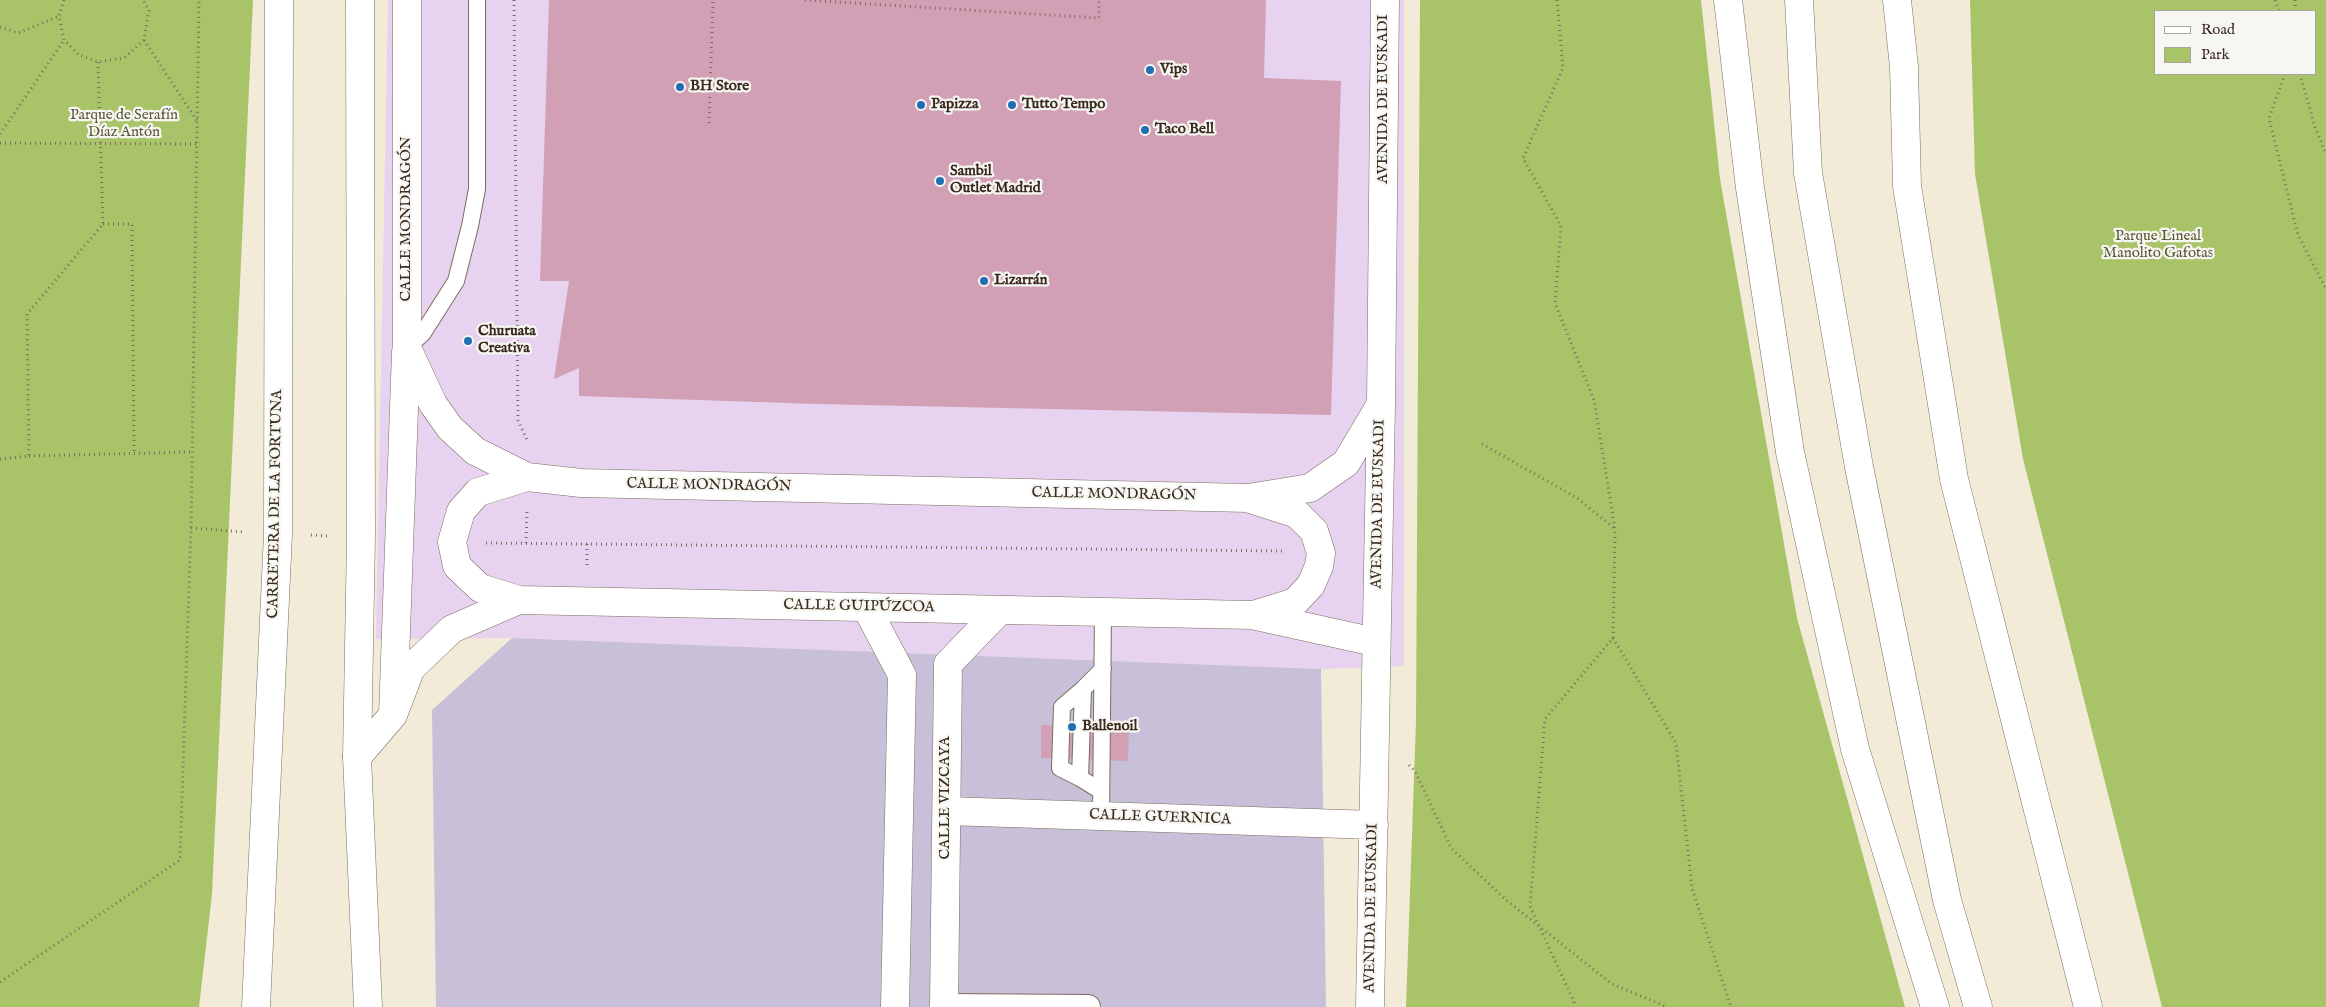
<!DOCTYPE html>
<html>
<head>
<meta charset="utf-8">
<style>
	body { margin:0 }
	#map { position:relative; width:2326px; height:1007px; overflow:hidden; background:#f1ebd8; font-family:"IM FELL English",serif }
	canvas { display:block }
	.legend { position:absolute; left:2154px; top:10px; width:162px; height:65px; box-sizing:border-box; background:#f6f6f2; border:1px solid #aba49d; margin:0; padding:6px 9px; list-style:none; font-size:15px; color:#3b2a1e }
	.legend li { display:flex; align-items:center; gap:10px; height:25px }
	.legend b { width:25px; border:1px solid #aba49d }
</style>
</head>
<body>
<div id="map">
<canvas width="2326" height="1007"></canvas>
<ul class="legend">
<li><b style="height:6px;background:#fff"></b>Road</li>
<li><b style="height:14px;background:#a9c369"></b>Park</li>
</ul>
</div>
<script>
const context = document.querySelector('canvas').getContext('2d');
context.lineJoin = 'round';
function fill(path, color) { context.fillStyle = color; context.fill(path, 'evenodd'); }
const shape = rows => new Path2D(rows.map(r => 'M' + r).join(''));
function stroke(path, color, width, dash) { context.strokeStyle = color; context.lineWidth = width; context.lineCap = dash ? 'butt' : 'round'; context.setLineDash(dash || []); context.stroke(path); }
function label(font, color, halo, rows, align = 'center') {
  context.font = font + ' "IM FELL English",serif'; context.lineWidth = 4.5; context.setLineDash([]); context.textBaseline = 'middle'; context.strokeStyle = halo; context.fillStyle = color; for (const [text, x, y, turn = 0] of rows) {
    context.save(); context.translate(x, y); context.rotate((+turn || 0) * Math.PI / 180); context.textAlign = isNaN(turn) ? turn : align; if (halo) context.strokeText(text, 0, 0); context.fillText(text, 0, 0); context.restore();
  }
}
fill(shape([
	[388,0,1404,0,1404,666,1321,669,512,638,376,639]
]), '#e7d2ef');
fill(shape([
	[512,638,1321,669,1326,1007,436,1007,432,710]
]), '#c8bfd8');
fill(shape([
	[0,0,253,0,212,894,199,1007,0,1007],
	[1420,0,1701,0,1720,179,1797,618,1905,1007,1406,1007,1416,721],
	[1970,0,2326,0,2326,1007,2162,1007,2023,459,1975,174],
	[2155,11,2315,11,2315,74,2155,74]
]), '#a9c369');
fill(shape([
	[549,0,1266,0,1264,78,1341,81,1331,415,817,404,579,396,579,368,554,379,569,281,540,281],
	[1041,725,1129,728,1128,761,1041,758]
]), '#d1a0b4');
const service = shape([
	[407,348,423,333,456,281,470,226,477,189,477,0],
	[1080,778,1060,768,1062,707,1083,689],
	[1101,791,1080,778,1083,689,1103,669],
	[1101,817,1103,612]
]);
const pedestrian = shape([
	[944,1006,1088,1007]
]);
const minor = shape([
	[407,0,407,348,433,404,450,428,475,451,527,477,581,483,1248,498,1310,488,1346,463,1381,404],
	[1250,499,1297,514,1314,531,1321,553,1319,566,1311,585,1295,602,1253,615],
	[519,600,480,588,457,566,452,542,461,511,478,492,527,477],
	[866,607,902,675,895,1007],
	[393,715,411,668,452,629,519,600,1252,615,1375,642],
	[357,757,393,715,406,352],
	[947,811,1374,825],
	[944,1007,948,664,1000,610],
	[1370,1007,1381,404,1385,0]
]);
const primary = shape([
	[360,0,361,537,357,757,368,1007],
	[256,1007,278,534,279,0]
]);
const motorway = shape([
	[1728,0,1750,188,1790,452,1855,749,1935,1007],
	[1799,0,1808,173,1859,467,1947,900,1978,1007],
	[1897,0,1904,67,1907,186,1954,479,2088,1007]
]);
stroke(service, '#7b6e5f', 18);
stroke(pedestrian, '#7b6e5f', 26);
stroke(minor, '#7b6e5f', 29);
stroke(primary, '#7b6e5f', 29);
stroke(motorway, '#7b6e5f', 29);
stroke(shape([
	[64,0,59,16,64,40,79,55,98,62,124,58,144,40,149,10,143,0],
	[514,0,518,420,527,440],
	[805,0,1099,18,1099,0],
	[1557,0,1563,68,1523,158,1561,226,1555,303,1594,400,1615,529,1613,638,1545,719,1530,906,1574,1002,1574,1007],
	[2275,0,2279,11],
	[2295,11,2295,0],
	[0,27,18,33,59,16],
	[144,40,197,121],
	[2285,74,2269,118,2298,235,2326,289],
	[2300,74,2315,127,2326,154],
	[709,123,713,0],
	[0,134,64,40],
	[0,143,197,144],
	[103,224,132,224,134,454],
	[1482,444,1577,498,1614,528],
	[29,456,192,452],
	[0,459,29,456,27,314,103,224,98,62],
	[191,528,245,532],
	[311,535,328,536],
	[486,543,1285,551],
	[526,543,527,511],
	[587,544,587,568],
	[1613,638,1676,743,1692,888,1731,1007],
	[1409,765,1415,771,1451,848,1506,900,1612,984,1667,1007],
	[0,982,180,860,191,528,199,0]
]), '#7b6e5f', 3, [1, 4]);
stroke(service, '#fff', 16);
stroke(pedestrian, '#fff', 24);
stroke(minor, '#fff', 28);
stroke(primary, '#fff', 28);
stroke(motorway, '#fff', 28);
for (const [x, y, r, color] of [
	[1150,70,5,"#1f6fb2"],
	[680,87,5,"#1f6fb2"],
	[921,105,5,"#1f6fb2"],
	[1012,105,5,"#1f6fb2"],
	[1145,130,5,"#1f6fb2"],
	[940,181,5,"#1f6fb2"],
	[984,281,5,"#1f6fb2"],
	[468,341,5,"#1f6fb2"],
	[1072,727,5,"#1f6fb2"]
]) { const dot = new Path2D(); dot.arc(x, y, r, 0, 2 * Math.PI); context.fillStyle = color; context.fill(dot); stroke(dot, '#f6f6f2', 2); }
label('bold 15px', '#3b2a1e', '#f6f6f2', [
	["Vips",1160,70],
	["BH Store",690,87],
	["Papizza",931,105],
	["Tutto Tempo",1022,105],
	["Taco Bell",1155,130],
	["Sambil",950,172],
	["Outlet Madrid",950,189],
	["Lizarrán",994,281],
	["Churuata",478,332],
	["Creativa",478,349],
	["Ballenoil",1082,727]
], 'left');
label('15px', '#3b2a1e', '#f6f6f2', [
	["AVENIDA DE EUSKADI",1384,99,-90],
	["CALLE MONDRAGÓN",407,219,-90],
	["CALLE MONDRAGÓN",709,486,1],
	["CALLE MONDRAGÓN",1114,495,1],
	["CARRETERA DE LA FORTUNA",276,504,-89],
	["AVENIDA DE EUSKADI",1379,504,-89],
	["CALLE GUIPÚZCOA",859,607,1],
	["CALLE VIZCAYA",946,798,-90],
	["CALLE GUERNICA",1160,818,2],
	["AVENIDA DE EUSKADI",1372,908,-89]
]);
label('15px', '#5c5834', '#f6f6f2', [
	["Parque de Serafín",124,116],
	["Díaz Antón",124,133],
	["Parque Lineal",2158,237],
	["Manolito Gafotas",2158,254]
]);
</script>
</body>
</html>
